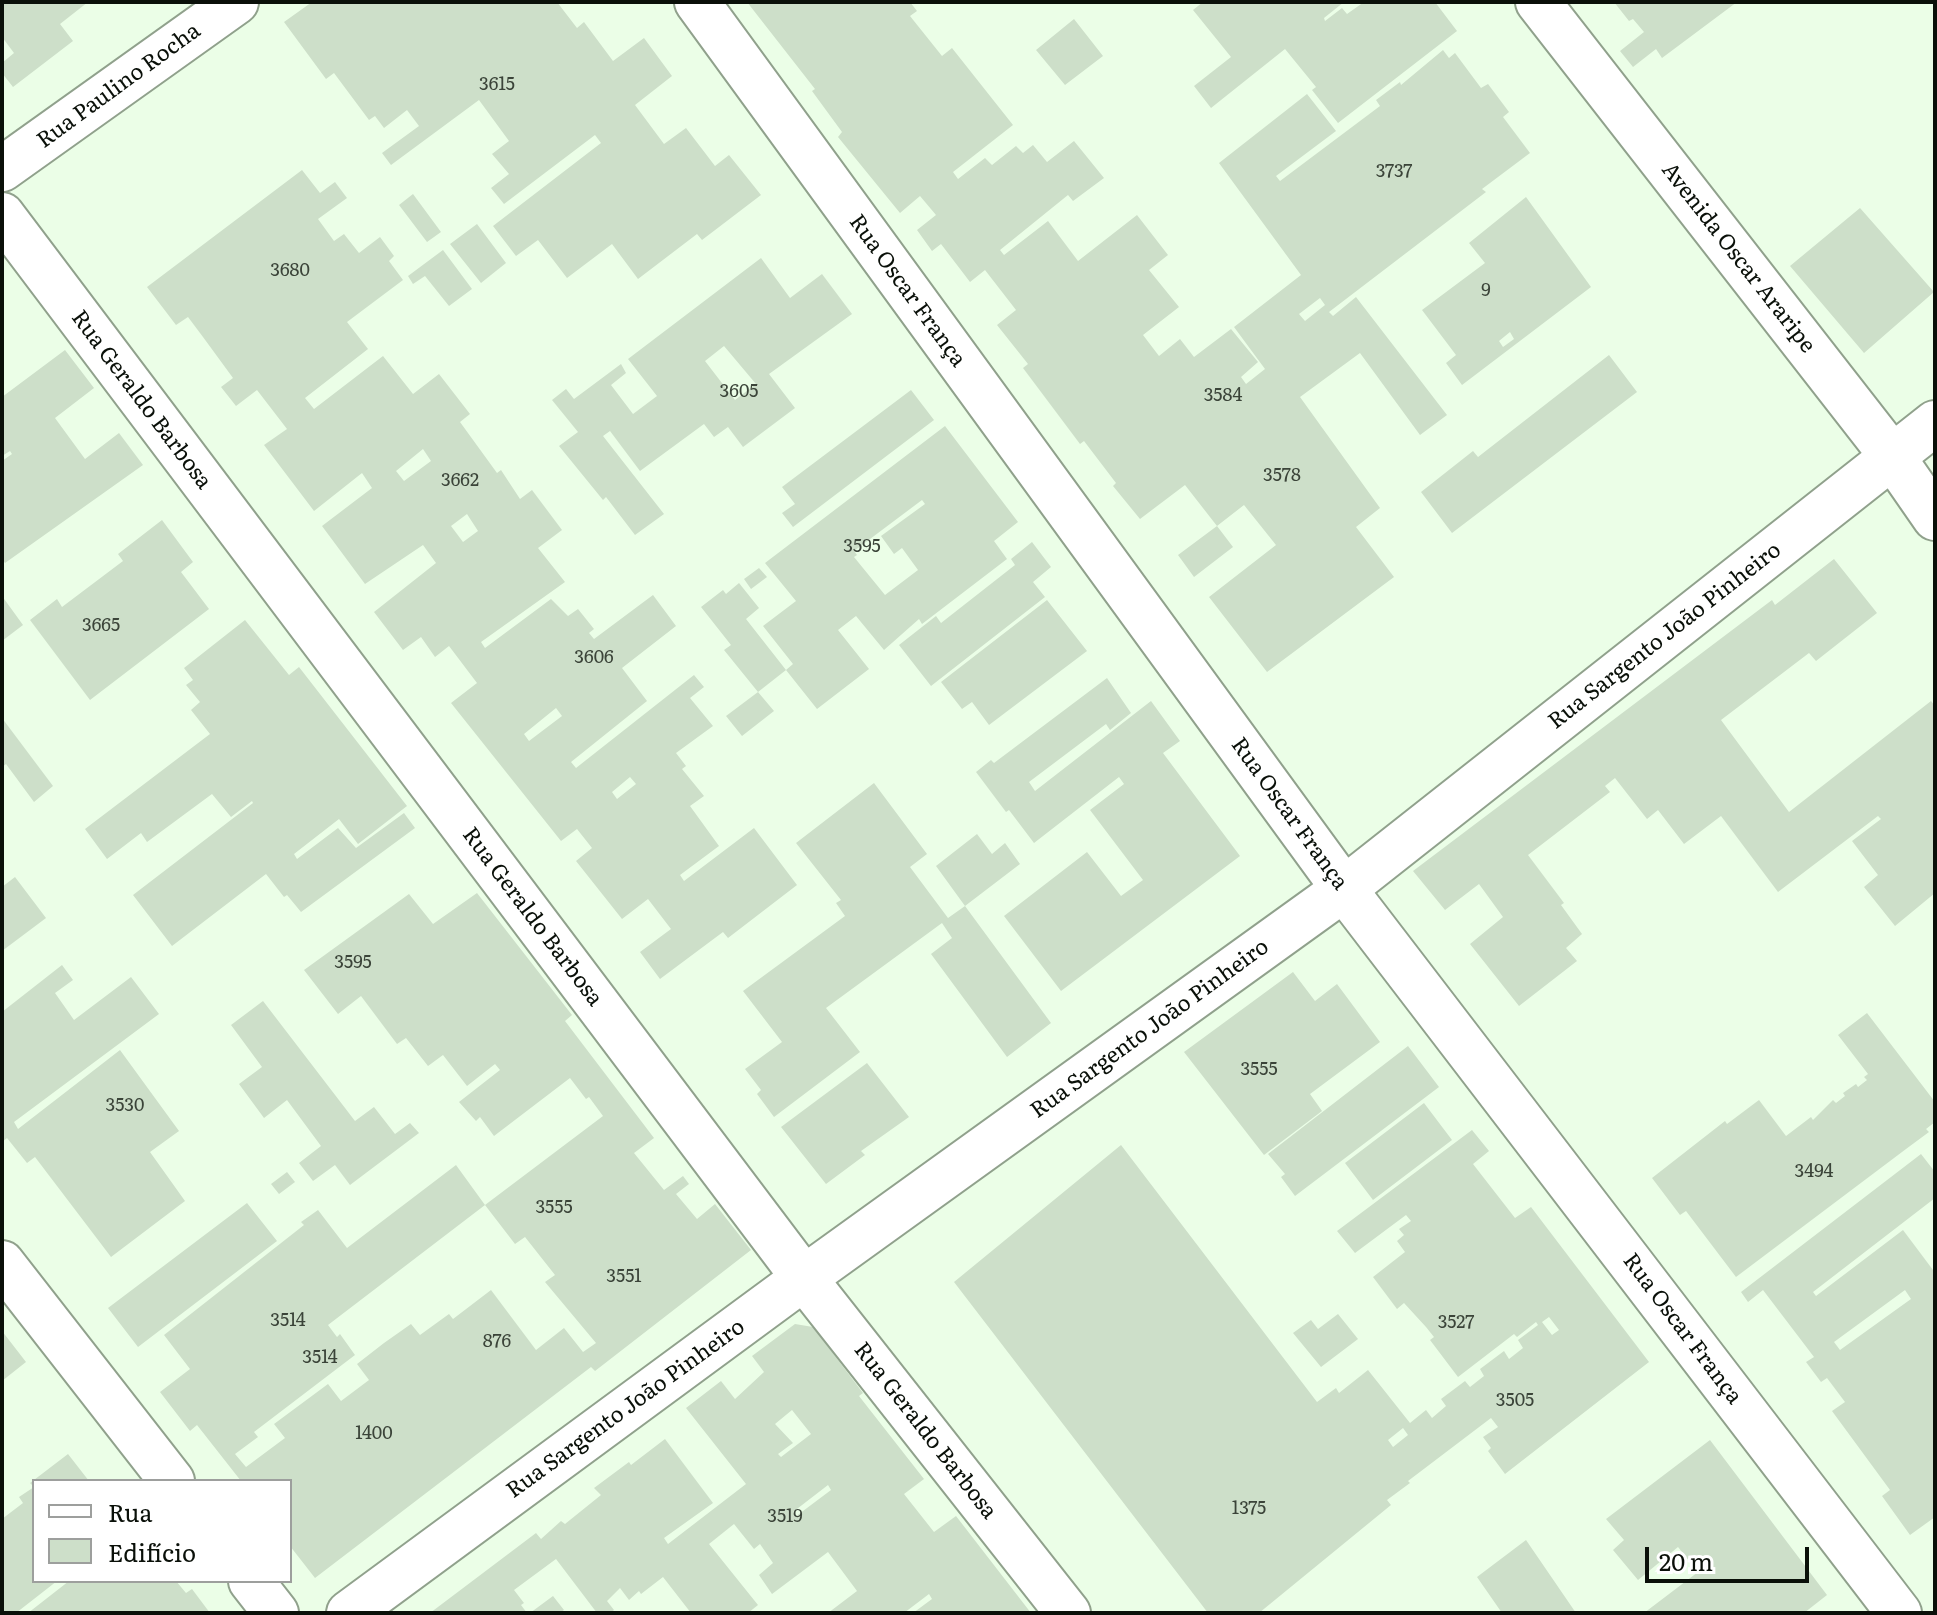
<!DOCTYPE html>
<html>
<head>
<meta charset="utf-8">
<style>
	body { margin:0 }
	#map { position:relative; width:1937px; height:1615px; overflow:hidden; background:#ebfee7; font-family:Literata,serif }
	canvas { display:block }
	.frame { position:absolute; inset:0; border:4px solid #0a1009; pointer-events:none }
	.legend { position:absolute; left:32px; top:1479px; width:260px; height:104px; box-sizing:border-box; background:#fff; border:2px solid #9d9f9d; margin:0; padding:10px 14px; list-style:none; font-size:24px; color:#0a1009 }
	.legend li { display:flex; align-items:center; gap:16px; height:40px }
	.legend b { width:40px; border:2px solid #9d9f9d }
	.scale { position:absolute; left:1645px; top:1547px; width:164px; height:36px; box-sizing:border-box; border:4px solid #0a1009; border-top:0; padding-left:10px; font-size:24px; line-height:28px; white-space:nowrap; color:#0a1009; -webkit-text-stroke:6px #fff; paint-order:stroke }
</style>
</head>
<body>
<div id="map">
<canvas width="1937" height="1615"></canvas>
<div class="frame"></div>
<ul class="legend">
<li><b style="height:10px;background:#fff"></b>Rua</li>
<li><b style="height:22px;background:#cddfc9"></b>Edifício</li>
</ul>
<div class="scale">20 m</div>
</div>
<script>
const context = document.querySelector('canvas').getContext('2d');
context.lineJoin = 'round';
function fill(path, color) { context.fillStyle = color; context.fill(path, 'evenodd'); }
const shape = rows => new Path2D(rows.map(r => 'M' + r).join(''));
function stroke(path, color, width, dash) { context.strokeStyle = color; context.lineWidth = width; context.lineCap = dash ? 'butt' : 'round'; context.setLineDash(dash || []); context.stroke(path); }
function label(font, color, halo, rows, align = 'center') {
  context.font = font + ' Literata,serif'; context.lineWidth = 7; context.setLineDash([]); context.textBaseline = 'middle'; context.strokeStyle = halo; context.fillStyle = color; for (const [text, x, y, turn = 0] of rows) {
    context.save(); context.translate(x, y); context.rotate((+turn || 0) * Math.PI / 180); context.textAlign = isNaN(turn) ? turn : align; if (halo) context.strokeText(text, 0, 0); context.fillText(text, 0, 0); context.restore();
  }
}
fill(shape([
	[2,2,88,2,60,24,73,41,13,87,2,73,2,63,14,53,2,37],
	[312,2,557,2,577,28,584,22,613,61,644,38,672,76,635,105,664,144,686,128,715,166,729,155,761,195,702,240,697,234,638,279,612,244,567,278,538,240,516,256,493,226,601,143,595,135,504,204,491,188,509,174,492,154,509,141,479,100,391,165,382,153,419,126,407,110,384,128,375,116,369,120,334,73,326,79,284,22],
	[747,2,910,2,917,11,910,16,942,56,952,48,1013,125,953,172,958,179,985,158,992,165,1016,146,1023,153,1033,145,1047,162,1074,141,1104,178,1073,201,1068,195,1000,250,1004,255,1048,221,1078,261,1137,215,1168,255,1149,270,1179,307,1143,335,1159,356,1180,339,1194,357,1231,329,1258,362,1241,377,1246,384,1265,369,1234,327,1301,275,1219,163,1307,94,1336,131,1276,176,1280,181,1380,106,1376,100,1400,82,1401,85,1443,50,1449,58,1455,53,1481,88,1488,84,1509,112,1503,117,1530,153,1482,189,1486,192,1329,312,1333,316,1356,297,1447,415,1420,435,1360,353,1300,397,1380,508,1356,527,1394,577,1267,672,1209,597,1276,545,1244,505,1217,526,1185,485,1140,519,1113,486,1116,483,1084,441,1080,444,1023,368,1028,364,997,325,1016,310,985,270,970,282,941,244,932,251,917,230,936,215,920,196,900,213,838,137,842,132,812,91,815,89],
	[1320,298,1325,305,1305,321,1299,314],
	[1203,2,1344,2,1324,18,1325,21,1342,8,1347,14,1364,2,1435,2,1457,31,1338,123,1312,90,1316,87,1285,49,1211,108,1194,86,1231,57,1193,10],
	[1614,2,1737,2,1662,58,1656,49,1633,67,1620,51,1644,32,1633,19,1629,21],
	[1074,19,1103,56,1065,85,1036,50],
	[302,170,320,193,335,182,347,198,318,219,334,241,344,234,359,253,380,237,394,256,389,261,403,280,347,322,368,349,305,398,314,409,383,356,413,394,439,374,470,414,460,422,497,473,501,470,520,499,532,490,562,530,538,548,565,582,481,642,485,648,551,599,568,616,578,609,594,629,589,633,594,639,653,595,676,626,622,668,647,701,571,762,576,768,694,675,704,687,690,698,713,726,676,753,686,766,682,769,704,796,690,806,719,846,680,875,684,881,754,828,797,885,728,938,723,932,660,979,640,952,671,929,648,899,622,919,576,861,592,848,577,829,561,841,451,703,477,683,449,646,435,657,421,637,403,650,374,612,436,563,423,545,365,584,322,526,372,488,362,473,314,511,264,445,287,429,257,390,236,406,221,387,233,378,203,337,188,317,176,325,147,287],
	[423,449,431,461,404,481,396,471],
	[467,514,478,531,463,542,451,526],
	[556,708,562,716,529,741,524,734],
	[630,777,636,784,617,799,612,792],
	[413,194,441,232,427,242,399,205],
	[1526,197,1591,287,1462,385,1446,363,1456,355,1422,310,1485,263,1469,243],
	[1510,332,1514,339,1503,347,1499,341],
	[1860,208,1934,292,1864,353,1790,266],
	[477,224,506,263,481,283,450,244],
	[443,250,472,289,449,306,425,276,413,284,408,276],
	[761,258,790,298,822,274,852,314,769,374,795,408,743,447,728,427,714,437,704,424,640,471,610,431,603,436,664,514,635,535,606,497,603,500,559,446,578,432,552,400,566,389,574,399,621,364,626,373,611,385,633,414,657,396,628,359],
	[724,346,756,384,735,400,705,361],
	[65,350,94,388,55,418,85,459,119,433,143,465,5,563,2,559,2,461,12,454,10,451,2,456,2,397],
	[1609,355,1637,392,1452,533,1421,492,1473,451,1478,457],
	[911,390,934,420,793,527,782,513,795,504,782,487],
	[945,426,1018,522,994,541,1007,559,922,624,919,619,884,650,856,616,838,630,869,669,817,709,786,670,758,692,724,650,731,645,701,607,723,590,726,594,739,583,759,608,746,619,786,670,793,664,763,626,796,601,765,563],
	[922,500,925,504,881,536,894,554,902,548,918,570,885,595,854,557,857,555,854,551],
	[162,520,193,562,181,572,209,609,90,700,30,620,57,599,62,607,123,561,118,554],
	[1217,526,1233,547,1194,577,1178,555],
	[1032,542,1051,567,1033,582,1045,597,931,686,899,645,936,616,941,623,1015,565,1011,559],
	[1834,559,1877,613,1816,661,1809,653,1721,720,1789,812,1931,701,1935,706,1935,893,1895,926,1864,887,1878,875,1852,841,1881,819,1878,816,1778,892,1721,816,1684,844,1658,810,1647,819,1615,778,1605,786,1610,792,1528,855,1564,903,1561,905,1582,934,1566,948,1577,961,1519,1006,1470,944,1503,917,1479,884,1445,910,1413,871,1772,600,1775,605],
	[759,568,767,577,751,589,744,579],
	[2,596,23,625,2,641],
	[1047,600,1087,651,989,725,972,702,962,709,941,682],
	[245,620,289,675,299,667,407,806,358,844,339,819,294,854,297,859,338,828,356,848,404,813,415,828,301,912,287,895,284,897,266,874,172,946,133,895,253,803,252,801,231,817,212,794,147,842,141,833,107,859,85,829,210,734,191,710,200,702,186,685,193,680,184,668],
	[1107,678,1131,713,1110,730,1106,724,1029,782,1035,791,1151,701,1180,741,1163,753,1240,856,1061,991,1004,916,1087,852,1121,896,1143,880,1090,810,1124,784,1119,777,1034,843,1009,810,1006,812,976,772,991,760,994,763],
	[758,692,774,711,742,736,726,716],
	[2,718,53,786,34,802,6,764,2,767],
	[874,783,927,854,910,867,948,918,965,906,936,866,977,834,992,854,1005,843,1020,864,965,906,1051,1023,1007,1057,931,954,952,938,942,923,826,1008,860,1052,774,1117,757,1094,761,1090,745,1069,782,1042,743,991,845,916,836,903,841,900,796,843],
	[15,877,46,918,2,951,2,887],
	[477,893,572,1015,565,1021,654,1138,634,1153,664,1190,683,1176,689,1184,676,1194,697,1219,715,1204,751,1250,595,1371,591,1367,315,1578,290,1546,290,1481,241,1481,197,1425,190,1431,160,1392,190,1369,164,1335,304,1225,301,1222,318,1210,347,1248,456,1165,485,1205,603,1116,589,1097,586,1099,570,1078,494,1136,480,1117,476,1121,459,1102,500,1070,495,1064,467,1086,443,1055,428,1066,406,1038,397,1044,361,996,338,1014,304,970,409,894,433,924],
	[485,1205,515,1244,525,1237,555,1275,545,1282,596,1343,583,1352,564,1328,536,1350,491,1290,453,1319,449,1314,420,1335,411,1324,384,1343,357,1364,369,1380,341,1401,328,1384,274,1424,285,1438,246,1467,235,1454,258,1437,254,1432,355,1355,340,1334,337,1337,328,1325],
	[62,965,73,980,55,993,74,1020,131,977,159,1014,14,1122,18,1129,120,1050,179,1131,150,1152,185,1201,111,1257,35,1157,27,1163,7,1138,2,1142,2,1012],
	[1293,972,1315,1001,1337,984,1380,1042,1310,1094,1322,1111,1264,1155,1184,1052],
	[263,1001,355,1121,374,1107,395,1134,410,1123,419,1133,350,1185,335,1165,313,1181,299,1163,321,1146,287,1100,264,1118,239,1084,262,1067,231,1025],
	[1867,1013,1935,1102,1935,1122,1926,1129,1929,1132,1906,1149,1736,1277,1686,1211,1680,1215,1652,1178,1725,1121,1727,1124,1759,1100,1786,1136,1811,1117,1813,1120,1833,1100,1836,1103,1845,1096,1843,1093,1856,1084,1858,1087,1867,1080,1864,1077,1868,1074,1838,1035],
	[1408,1046,1439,1087,1295,1196,1281,1177,1285,1174,1268,1154],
	[867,1063,909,1117,861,1151,865,1155,826,1184,781,1127],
	[1424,1103,1452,1140,1373,1200,1345,1163],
	[1472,1130,1489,1151,1473,1164,1515,1218,1531,1207,1649,1362,1505,1474,1488,1451,1491,1448,1483,1437,1498,1427,1491,1418,1408,1481,1410,1483,1387,1500,1391,1505,1259,1613,1208,1613,954,1282,1121,1145,1317,1402,1336,1388,1339,1393,1368,1370,1410,1423,1426,1410,1432,1418,1446,1406,1441,1399,1465,1381,1470,1387,1484,1376,1480,1369,1504,1351,1509,1359,1523,1348,1518,1340,1538,1325,1536,1322,1517,1337,1514,1334,1458,1377,1430,1340,1434,1337,1426,1327,1404,1303,1397,1309,1373,1277,1405,1252,1397,1241,1404,1235,1399,1229,1411,1221,1406,1215,1355,1253,1337,1231],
	[1549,1317,1559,1330,1552,1335,1542,1322],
	[1403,1428,1408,1435,1393,1447,1388,1440],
	[1921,1154,1935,1172,1935,1198,1813,1292,1816,1296,1903,1230,1933,1270,1935,1267,1935,1517,1910,1535,1882,1496,1890,1490,1832,1411,1845,1402,1827,1378,1821,1382,1806,1362,1814,1357,1763,1290,1748,1302,1741,1292],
	[1905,1290,1911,1299,1840,1350,1834,1342],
	[287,1172,295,1182,279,1194,271,1184],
	[247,1203,277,1241,138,1347,108,1308],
	[1338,1314,1358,1339,1321,1367,1293,1333,1311,1320,1318,1329],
	[795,1324,813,1327,863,1393,859,1396,924,1479,904,1494,934,1532,956,1516,1031,1613,913,1613,932,1599,929,1594,904,1613,828,1613,857,1591,828,1552,772,1594,759,1575,773,1563,760,1544,754,1549,734,1524,709,1544,758,1605,748,1613,691,1613,663,1577,641,1594,639,1591,629,1600,620,1588,607,1601,614,1610,611,1613,597,1613,556,1559,514,1590,524,1603,521,1605,527,1613,430,1613,536,1533,541,1539,561,1521,565,1524,601,1495,594,1488,629,1462,631,1465,665,1439,713,1503,664,1538,668,1544,746,1484,686,1408,721,1381,735,1399,764,1372,752,1356],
	[792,1410,811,1434,781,1457,778,1454,793,1443,775,1424],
	[828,1485,831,1490,795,1517,793,1512],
	[2,1331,26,1362,2,1381],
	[1710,1440,1827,1595,1804,1613,1644,1613,1698,1572,1678,1547,1638,1580,1613,1550,1624,1540,1606,1519],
	[68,1454,89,1481,34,1481,34,1581,57,1581,16,1613,2,1613,2,1519,23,1503,19,1497,34,1487,30,1483],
	[1526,1540,1576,1613,1502,1613,1477,1577],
	[69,1581,176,1581,186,1593,192,1589,210,1613,28,1613],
	[553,1596,564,1610,560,1613,530,1613]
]), '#cddfc9');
const minor = shape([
	[697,2,1344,889,1899,1613],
	[1538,2,1892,456,1935,518],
	[2,169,236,2],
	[2,215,804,1278,1068,1613],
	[2,1263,172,1481],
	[251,1581,276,1613]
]);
const tertiary = shape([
	[349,1613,804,1278,1344,889,1935,423]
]);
stroke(minor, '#90a18c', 48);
stroke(tertiary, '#90a18c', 48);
stroke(minor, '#fff', 44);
stroke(tertiary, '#fff', 44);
label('18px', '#3b4439', null, [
	["3615",497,85],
	["3737",1394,172],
	["3680",290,271],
	["9",1486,291],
	["3605",739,392],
	["3584",1223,396],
	["3578",1282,476],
	["3662",460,481],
	["3595",862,547],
	["3665",101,626],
	["3606",594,658],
	["3595",353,963],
	["3555",1259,1070],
	["3530",125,1106],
	["3494",1814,1172],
	["3555",554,1208],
	["3551",624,1277],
	["3514",288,1321],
	["3527",1456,1323],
	["876",497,1342],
	["3514",320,1358],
	["3505",1515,1401],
	["1400",374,1434],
	["1375",1249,1509],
	["3519",785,1517]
]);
label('22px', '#0a1009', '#fff', [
	["Rua Paulino Rocha",119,86,-36],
	["Avenida Oscar Araripe",1738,258,52],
	["Rua Oscar França",907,291,54],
	["Rua Geraldo Barbosa",141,400,53],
	["Rua Sargento João Pinheiro",1665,636,-38],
	["Rua Oscar França",1289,814,54],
	["Rua Geraldo Barbosa",532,917,53],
	["Rua Sargento João Pinheiro",1150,1029,-36],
	["Rua Oscar França",1682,1329,53],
	["Rua Sargento João Pinheiro",626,1409,-36],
	["Rua Geraldo Barbosa",925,1431,52]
]);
</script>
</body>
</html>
